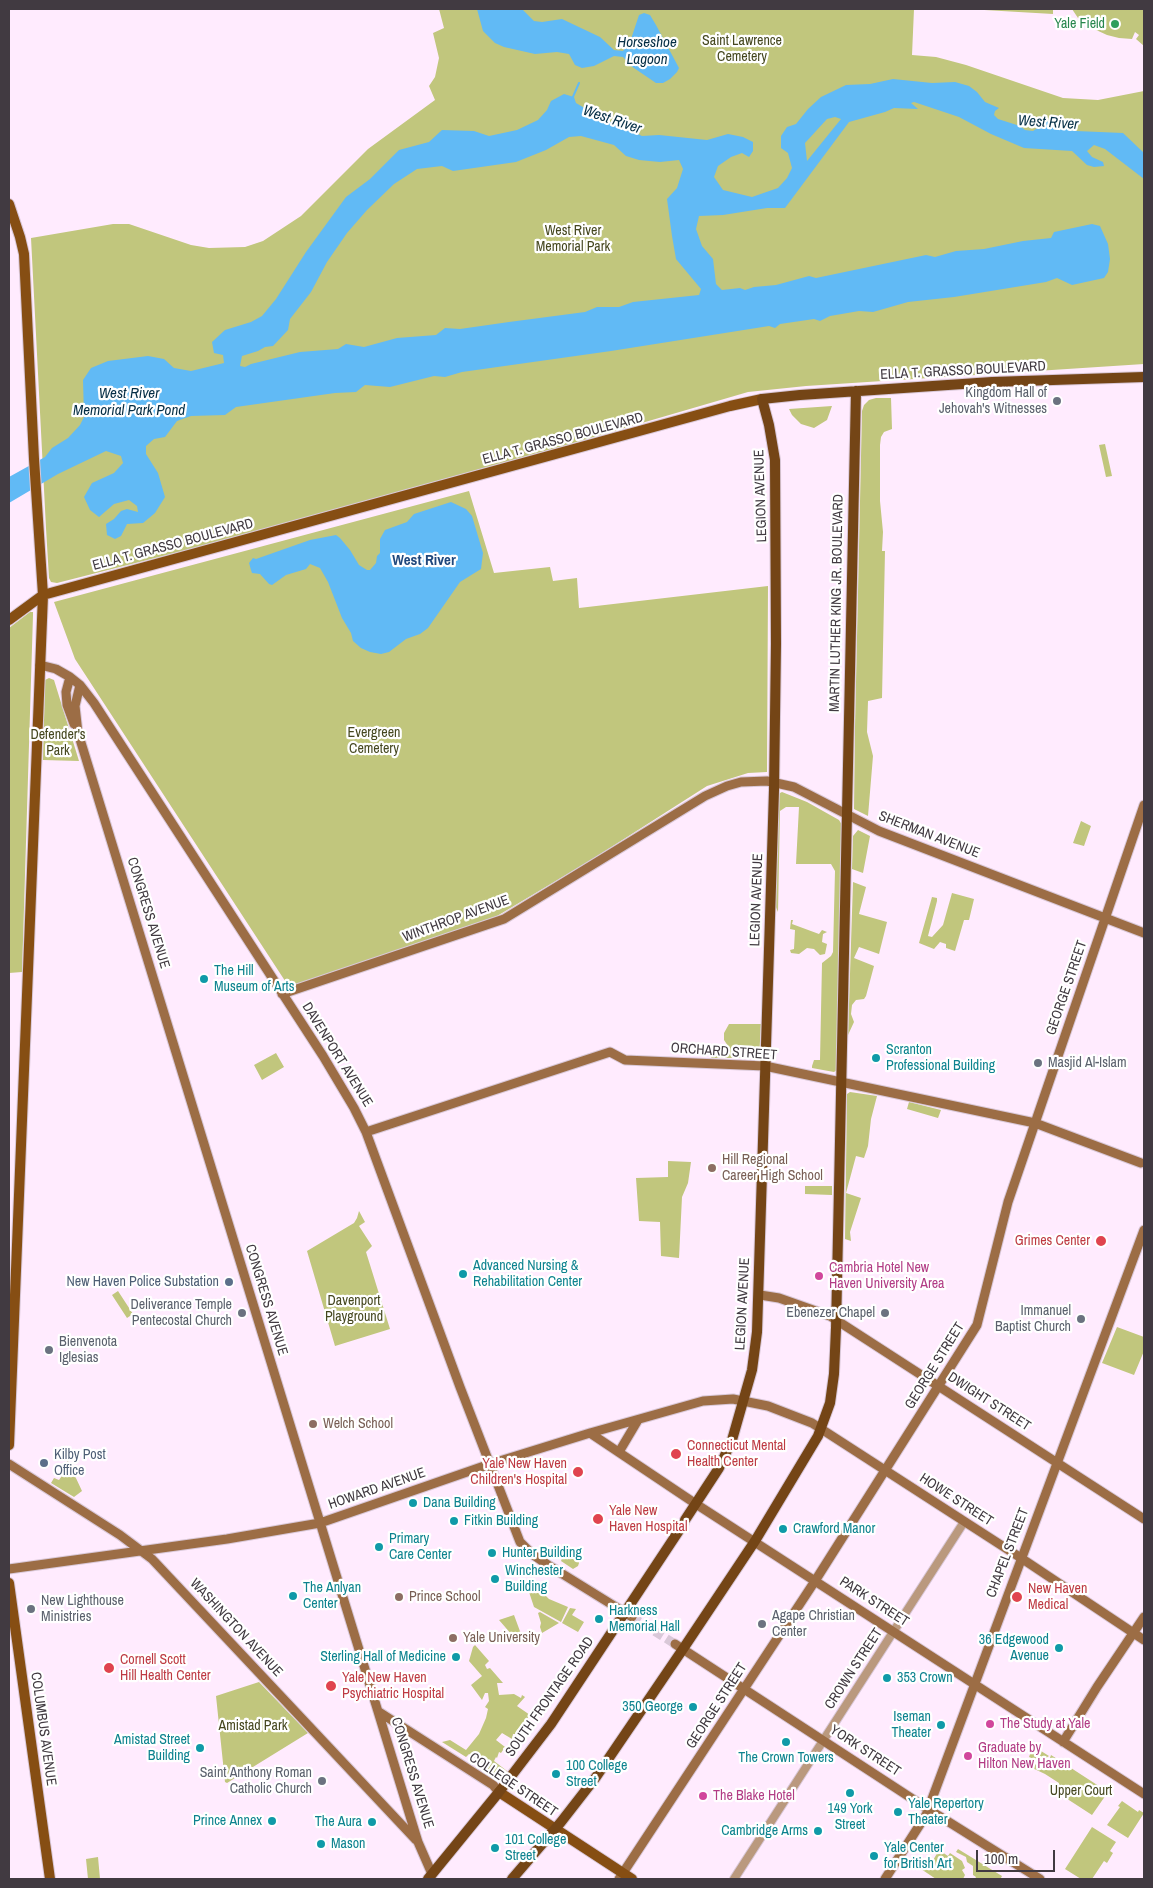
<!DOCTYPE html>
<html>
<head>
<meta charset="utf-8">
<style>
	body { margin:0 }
	#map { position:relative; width:1153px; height:1888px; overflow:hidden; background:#ffebfe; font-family:"Archivo Narrow",sans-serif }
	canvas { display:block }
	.frame { position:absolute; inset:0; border:10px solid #413a41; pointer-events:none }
	.scale { position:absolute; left:976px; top:1850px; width:79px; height:22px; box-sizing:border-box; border:2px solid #413a41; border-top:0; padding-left:6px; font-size:15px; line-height:18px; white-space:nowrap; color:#413a41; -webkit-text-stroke:4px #fff; paint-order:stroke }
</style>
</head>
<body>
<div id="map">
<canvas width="1153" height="1888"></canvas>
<div class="frame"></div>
<div class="scale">100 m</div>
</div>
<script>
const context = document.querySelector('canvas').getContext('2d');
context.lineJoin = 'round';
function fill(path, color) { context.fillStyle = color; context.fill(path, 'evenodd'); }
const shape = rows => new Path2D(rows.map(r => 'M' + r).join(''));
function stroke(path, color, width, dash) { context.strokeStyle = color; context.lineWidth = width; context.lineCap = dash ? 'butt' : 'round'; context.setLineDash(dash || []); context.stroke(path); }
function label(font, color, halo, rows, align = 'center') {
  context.font = font + ' "Archivo Narrow",sans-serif'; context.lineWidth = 4.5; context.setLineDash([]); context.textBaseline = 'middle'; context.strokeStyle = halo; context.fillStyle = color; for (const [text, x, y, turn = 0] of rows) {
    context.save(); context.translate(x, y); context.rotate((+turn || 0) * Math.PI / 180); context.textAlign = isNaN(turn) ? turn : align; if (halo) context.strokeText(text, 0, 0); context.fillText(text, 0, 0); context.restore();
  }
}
fill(shape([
	[439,9,914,9,912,55,936,57,966,65,1063,98,1098,100,1144,91,1144,364,806,386,748,392,563,446,214,543,57,583,51,582,49,578,46,528,31,238,113,224,129,224,191,245,209,248,245,247,263,241,301,216,368,149,435,100,429,86,435,77,439,58,433,33,444,28],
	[967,9,1053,9,1053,14],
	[1072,9,1144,9,1144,46,1136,39,1139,35,1135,32,1132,39,1119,38,1107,35,1094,29,1078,18],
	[876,398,891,398,892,429,884,432,881,437,880,445,880,501,883,532,882,551,885,551,882,698,868,701,867,732,873,756,868,816,854,809,855,727,862,411,864,405,869,400],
	[832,406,827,420,814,428,801,424,792,415,789,409],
	[1105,444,1112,476,1106,477,1099,445],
	[469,491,494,573,550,567,553,581,577,578,579,608,768,586,767,772,748,773,707,786,591,860,497,916,289,987,75,659,54,602],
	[30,612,33,612,33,615,22,972,9,973,9,628],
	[49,678,54,680,79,761,43,760,45,680],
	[782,792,807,802,839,820,842,825,837,1070,834,1072,812,1068,812,1066,814,1060,820,1060,822,963,831,956,833,952,835,871,831,864,796,864,799,807,786,807,780,811,778,912,775,905,778,794],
	[1081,821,1091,826,1084,846,1073,843],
	[858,830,870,836,863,873,852,869,853,836],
	[853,882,866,887,859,914,887,922,879,954,859,947,854,958,874,966,866,996,864,999,856,1000,852,1005,851,1014,854,1022,848,1035],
	[952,893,974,899,969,920,964,920,955,951,946,948,946,944,940,942,934,949,919,943,932,897,937,898,937,901,928,936,932,937,943,925],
	[791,920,793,920,792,924,819,934,822,930,827,932,823,934,822,942,827,944,825,954,820,955,814,949,807,948,799,954,791,953,790,950,794,949,795,930,790,929],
	[729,1024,761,1024,759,1058,711,1058,716,1050,726,1051,728,1046,724,1040,724,1033],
	[276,1053,284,1067,262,1080,254,1065],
	[850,1092,877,1096,871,1119,868,1146,864,1158,856,1156,846,1193,861,1198,850,1232,851,1241,845,1239,847,1094],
	[909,1102,941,1110,938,1118,907,1109],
	[668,1161,691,1162,688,1183,682,1197,679,1258,661,1256,660,1222,639,1221,636,1178,668,1177],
	[805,1186,832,1186,832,1195,805,1194],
	[359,1211,365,1222,359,1226,372,1246,366,1252,390,1329,335,1346,307,1251,354,1223,357,1218],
	[118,1291,133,1314,127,1318,112,1295],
	[1117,1327,1144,1337,1144,1351,1134,1375,1102,1363],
	[68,1461,82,1491,74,1497,51,1483,54,1478,59,1480,66,1470,63,1466],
	[572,1552,578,1556,579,1563,578,1566,573,1569,561,1561,564,1554],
	[538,1588,549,1599,568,1607,561,1622,534,1607,529,1592],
	[570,1608,576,1609,572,1615,584,1622,578,1632,562,1623],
	[540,1612,559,1623,542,1633,540,1627,541,1623,538,1613],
	[514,1615,521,1634,515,1636,512,1635,499,1620],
	[475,1645,489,1661,485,1665,487,1669,490,1668,503,1683,497,1683,499,1695,514,1694,521,1698,522,1695,525,1697,517,1706,530,1715,522,1725,521,1724,521,1726,517,1730,515,1734,513,1734,512,1739,502,1733,496,1740,505,1747,503,1748,503,1750,501,1753,499,1752,497,1758,496,1757,494,1761,507,1771,500,1778,496,1778,485,1771,487,1766,469,1754,466,1757,442,1742,450,1740,466,1750,479,1734,486,1718,488,1709,485,1707,489,1701,488,1693,485,1693,482,1700,471,1685,482,1676,469,1661,473,1647],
	[259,1682,308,1733,227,1783,225,1782,216,1696],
	[1033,1746,1049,1756,1046,1758,1043,1764,1041,1765,1029,1757],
	[1051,1755,1108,1792,1092,1815,1055,1791,1059,1783,1045,1774,1026,1765,1031,1762,1046,1770,1052,1760,1050,1758],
	[1122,1801,1138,1812,1139,1810,1144,1813,1128,1838,1107,1825,1120,1807,1118,1806],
	[1092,1827,1116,1842,1110,1851,1113,1853,1107,1863,1104,1861,1092,1879,1081,1879,1065,1869],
	[958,1849,1002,1876,1001,1878,975,1879,976,1877,973,1875,973,1866,967,1862,966,1857,956,1852],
	[939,1850,948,1856,950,1853,962,1861,965,1868,962,1870,965,1875,963,1879,936,1879,921,1869,927,1859,932,1862],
	[98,1857,100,1879,88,1879,86,1859]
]), '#c1c67d');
fill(shape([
	[477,9,522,9,534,21,542,22,562,19,600,37,614,50,623,51,631,39,639,15,644,13,650,15,656,25,679,68,677,72,670,79,663,83,656,83,631,66,623,57,614,56,594,66,582,68,575,65,569,54,557,52,535,54,504,47,495,43,483,31],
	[893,79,932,83,955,82,969,86,977,92,985,102,999,108,995,111,994,115,998,119,1020,126,1025,130,1033,131,1048,121,1058,122,1060,127,1076,131,1123,133,1144,153,1144,179,1105,149,1094,145,1087,151,1092,157,1103,162,1104,166,1094,167,1087,165,1072,151,1024,148,991,134,959,117,914,102,911,103,918,109,894,108,885,112,849,122,785,208,767,208,723,215,699,216,696,229,702,246,713,259,716,284,722,290,740,288,745,290,754,287,776,285,809,276,816,278,926,255,935,257,956,251,984,249,1023,241,1051,238,1054,232,1092,224,1100,226,1108,244,1110,259,1108,272,1104,278,1072,285,1057,278,1046,282,954,297,908,302,873,312,859,311,830,316,820,321,814,319,780,324,775,328,769,326,611,351,462,372,445,377,434,376,390,387,365,385,356,392,335,393,236,407,225,415,191,416,177,421,165,437,154,439,146,446,146,454,158,473,165,497,155,513,143,523,127,524,121,536,115,539,107,535,106,524,114,519,121,511,127,509,138,512,137,506,129,500,114,504,99,517,90,510,84,497,92,483,114,473,123,463,121,456,106,451,58,474,9,503,9,477,45,457,52,448,68,438,80,425,84,417,83,380,91,368,108,361,148,356,164,359,174,368,191,371,224,363,223,355,214,353,212,342,225,330,251,322,262,316,276,299,306,252,346,197,370,179,399,150,429,142,442,130,474,131,489,136,517,130,538,120,547,110,551,101,564,94,574,97,576,103,605,120,622,126,642,136,659,135,707,140,728,134,743,137,753,142,753,151,749,157,742,153,731,157,718,166,714,177,723,190,752,197,778,188,787,178,792,168,788,153,781,148,781,136,787,127,796,124,808,109,821,97,846,85,870,84],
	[835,117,841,119,807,161,805,143,827,119],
	[581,136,614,145,626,156,639,160,660,162,679,160,683,169,677,188,667,199,672,236,676,259,701,289,699,295,633,302,619,307,597,307,585,312,509,322,460,329,445,328,436,335,397,338,364,347,346,344,338,349,300,352,251,364,245,367,240,366,242,356,258,351,265,347,273,346,288,330,290,319,311,292,327,262,347,233,367,210,394,184,417,169,442,166,453,171,516,162,546,150,569,137],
	[451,502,466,509,472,516,483,553,481,569,460,582,428,628,420,634,406,639,389,652,381,654,370,652,361,648,353,641,351,633,342,618,328,582,320,568,310,564,306,569,286,575,272,585,269,584,260,574,252,573,251,570,249,563,253,558,256,559,310,540,336,535,340,538,350,550,359,565,367,570,370,570,376,563,377,556,380,553,380,539,385,530,407,522,414,514]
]), '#61baf5');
stroke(shape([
	[572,99,579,83]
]), '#61baf5', 2);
stroke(shape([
	[632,1617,675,1644]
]), '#d9c8d8', 9, [9, 4.5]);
const tertiary = shape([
	[734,1879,964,1522]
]);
const secondary = shape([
	[40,665,56,669,70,677,80,685,94,703,323,1056,354,1108,366,1132,460,1387,520,1542,532,1554,548,1565,632,1617],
	[70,677,66,692,67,705,74,724],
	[80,685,75,706,78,733,83,749,418,1842,432,1874],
	[282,994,504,919,705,796,727,786,741,782,767,781,794,787,879,831,1144,933],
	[366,1132,610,1052,625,1060,765,1066,1035,1123,1141,1163],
	[760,1295,779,1298,830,1316,1144,1519],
	[590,1433,696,1504,1144,1794],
	[619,1452,638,1420],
	[9,1464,120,1535,152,1559,416,1840],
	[9,1569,227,1539,320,1523,490,1464,590,1433,703,1401,733,1399,768,1406,812,1423,1021,1558,1144,1640],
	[675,1644,928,1809,1040,1879],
	[379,1712,493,1785,499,1792],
	[1063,1742,1097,1687,1144,1617],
	[619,1879,815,1581,977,1325,1008,1202,1144,805],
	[885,1879,926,1815,1144,1230]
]);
const primary = shape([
	[9,204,20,237,24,254,34,459,43,595,9,1445],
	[9,620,43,595,730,406,762,399],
	[9,1583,50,1879],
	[499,1792,632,1879]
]);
const trunk = shape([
	[685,1520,719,1468,732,1440,752,1370,757,1332,774,790,776,644,775,460,769,425,762,399,800,395,992,382,1144,377],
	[428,1879,499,1792,551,1724,684,1523],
	[512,1879,561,1822,596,1777,683,1649,755,1541,818,1436,830,1403,834,1374,836,1328,856,391]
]);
stroke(tertiary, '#d9c8d8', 10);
stroke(secondary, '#d9c8d8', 11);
stroke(primary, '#d9c8d8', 12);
stroke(trunk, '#d9c8d8', 12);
stroke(tertiary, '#ba997e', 8);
stroke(secondary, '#9c6d45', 9);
stroke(primary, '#864e13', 10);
stroke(trunk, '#744516', 10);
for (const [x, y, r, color] of [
	[1115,24,5,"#2e9e5b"],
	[1057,401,5,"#6b7280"],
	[204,979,5,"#0f9aa8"],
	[876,1058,5,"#0f9aa8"],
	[1038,1063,5,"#6b7280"],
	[712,1168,5,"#8d6e63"],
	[1101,1241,6,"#e0444e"],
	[463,1274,5,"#0f9aa8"],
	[819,1276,5,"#d1479c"],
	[229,1282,5,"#5c6f8a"],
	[242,1313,5,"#6b7280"],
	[885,1313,5,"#6b7280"],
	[1081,1319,5,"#6b7280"],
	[49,1350,5,"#6b7280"],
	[313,1424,5,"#8d6e63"],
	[676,1454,6,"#e0444e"],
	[44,1463,5,"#5c6f8a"],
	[578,1472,6,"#e0444e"],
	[413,1503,5,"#0f9aa8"],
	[598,1519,6,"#e0444e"],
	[454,1521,5,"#0f9aa8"],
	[783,1529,5,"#0f9aa8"],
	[379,1547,5,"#0f9aa8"],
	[492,1553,5,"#0f9aa8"],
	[495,1579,5,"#0f9aa8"],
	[293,1596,5,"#0f9aa8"],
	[399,1597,5,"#8d6e63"],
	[1017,1597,6,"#e0444e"],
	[31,1609,5,"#6b7280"],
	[599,1619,5,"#0f9aa8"],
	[762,1624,5,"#6b7280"],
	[453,1638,5,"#8d6e63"],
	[1059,1648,5,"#0f9aa8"],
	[456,1657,5,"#0f9aa8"],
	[109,1668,6,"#e0444e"],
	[887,1678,5,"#0f9aa8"],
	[331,1686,6,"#e0444e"],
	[693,1707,5,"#0f9aa8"],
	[990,1724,5,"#d1479c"],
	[941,1725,5,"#0f9aa8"],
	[786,1742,5,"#0f9aa8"],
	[200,1748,5,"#0f9aa8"],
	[968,1756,5,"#d1479c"],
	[556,1774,5,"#0f9aa8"],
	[322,1781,5,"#6b7280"],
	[850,1793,5,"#0f9aa8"],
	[703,1796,5,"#d1479c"],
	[898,1812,5,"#0f9aa8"],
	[272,1821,5,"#0f9aa8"],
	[372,1822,5,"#0f9aa8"],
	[818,1831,5,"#0f9aa8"],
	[321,1844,5,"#0f9aa8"],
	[495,1848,5,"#0f9aa8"],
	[874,1856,5,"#0f9aa8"]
]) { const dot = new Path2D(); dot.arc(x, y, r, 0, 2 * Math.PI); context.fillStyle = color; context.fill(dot); stroke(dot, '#fff', 2); }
label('14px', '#27864d', '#fff', [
	["Yale Field",1105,24]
], 'right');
label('14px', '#45471f', '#fff', [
	["Saint Lawrence",742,41],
	["Cemetery",742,57],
	["West River",573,231],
	["Memorial Park",573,247],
	["Evergreen",374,733],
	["Cemetery",374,749],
	["Defender's",58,735],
	["Park",58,751],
	["Davenport",354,1301],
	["Playground",354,1317],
	["Amistad Park",253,1726],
	["Upper Court",1081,1791]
]);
label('14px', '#413a41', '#fff', [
	["ELLA T. GRASSO BOULEVARD",963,371,-3],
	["ELLA T. GRASSO BOULEVARD",563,439,-15],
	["LEGION AVENUE",761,496,-92],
	["ELLA T. GRASSO BOULEVARD",173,545,-15],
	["MARTIN LUTHER KING JR. BOULEVARD",837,603,-89],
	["SHERMAN AVENUE",929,835,21],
	["LEGION AVENUE",757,900,-88],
	["CONGRESS AVENUE",148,913,73],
	["WINTHROP AVENUE",456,919,-20],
	["GEORGE STREET",1067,988,-71],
	["ORCHARD STREET",724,1052,4],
	["DAVENPORT AVENUE",337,1055,58],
	["CONGRESS AVENUE",266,1300,73],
	["LEGION AVENUE",743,1304,-87],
	["GEORGE STREET",935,1366,-58],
	["DWIGHT STREET",989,1402,33],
	["HOWARD AVENUE",377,1489,-19],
	["HOWE STREET",956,1500,33],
	["CHAPEL STREET",1008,1553,-69],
	["PARK STREET",874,1602,33],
	["WASHINGTON AVENUE",236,1628,47],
	["CROWN STREET",854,1669,-57],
	["SOUTH FRONTAGE ROAD",550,1697,-55],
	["GEORGE STREET",717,1706,-57],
	["COLUMBUS AVENUE",43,1729,82],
	["YORK STREET",865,1751,33],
	["CONGRESS AVENUE",412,1773,73],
	["COLLEGE STREET",513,1785,34]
]);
label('14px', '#5b616d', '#fff', [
	["Kingdom Hall of",1047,393],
	["Jehovah's Witnesses",1047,409],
	["Masjid Al-Islam",1048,1063,"left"],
	["Deliverance Temple",232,1305],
	["Pentecostal Church",232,1321],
	["Immanuel",1071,1311],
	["Baptist Church",1071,1327],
	["Ebenezer Chapel",875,1313],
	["Bienvenota",59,1342,"left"],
	["Iglesias",59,1358,"left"],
	["New Lighthouse",41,1601,"left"],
	["Ministries",41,1617,"left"],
	["Agape Christian",772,1616,"left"],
	["Center",772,1632,"left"],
	["Saint Anthony Roman",312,1773],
	["Catholic Church",312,1789]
], 'right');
label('14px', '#0d838f', '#fff', [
	["The Hill",214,971],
	["Museum of Arts",214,987],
	["Scranton",886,1050],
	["Professional Building",886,1066],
	["Advanced Nursing &",473,1266],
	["Rehabilitation Center",473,1282],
	["Dana Building",423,1503],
	["Fitkin Building",464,1521],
	["Crawford Manor",793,1529],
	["Primary",389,1539],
	["Care Center",389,1555],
	["Hunter Building",502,1553],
	["Winchester",505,1571],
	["Building",505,1587],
	["The Anlyan",303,1588],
	["Center",303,1604],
	["Harkness",609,1611],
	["Memorial Hall",609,1627],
	["36 Edgewood",1049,1640,"right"],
	["Avenue",1049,1656,"right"],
	["Sterling Hall of Medicine",446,1657,"right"],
	["353 Crown",897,1678],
	["350 George",683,1707,"right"],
	["Iseman",931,1717,"right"],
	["Theater",931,1733,"right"],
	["Amistad Street",190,1740,"right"],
	["Building",190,1756,"right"],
	["The Crown Towers",786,1758,"center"],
	["100 College",566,1766],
	["Street",566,1782],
	["Yale Repertory",908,1804],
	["Theater",908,1820],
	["149 York",850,1809,"center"],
	["Street",850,1825,"center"],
	["Prince Annex",262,1821,"right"],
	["The Aura",362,1822,"right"],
	["Cambridge Arms",808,1831,"right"],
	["101 College",505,1840],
	["Street",505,1856],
	["Mason",331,1844],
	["Yale Center",884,1848],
	["for British Art",884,1864]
], 'left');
label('14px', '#785e54', '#fff', [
	["Hill Regional",722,1160],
	["Career High School",722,1176],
	["Welch School",323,1424],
	["Prince School",409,1597],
	["Yale University",463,1638]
], 'left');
label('14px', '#be3a42', '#fff', [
	["Grimes Center",1090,1241,"right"],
	["Connecticut Mental",687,1446],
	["Health Center",687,1462],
	["Yale New Haven",567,1464,"right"],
	["Children's Hospital",567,1480,"right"],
	["Yale New",609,1511],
	["Haven Hospital",609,1527],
	["New Haven",1028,1589],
	["Medical",1028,1605],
	["Cornell Scott",120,1660],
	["Hill Health Center",120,1676],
	["Yale New Haven",342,1678],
	["Psychiatric Hospital",342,1694]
], 'left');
label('14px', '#b23c85', '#fff', [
	["Cambria Hotel New",829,1268],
	["Haven University Area",829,1284],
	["The Study at Yale",1000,1724],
	["Graduate by",978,1748],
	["Hilton New Haven",978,1764],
	["The Blake Hotel",713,1796]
], 'left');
label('14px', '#4e5e75', '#fff', [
	["New Haven Police Substation",219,1282],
	["Kilby Post",54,1455,"left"],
	["Office",54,1471,"left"]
], 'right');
label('italic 15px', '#052e45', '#fff', [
	["Horseshoe",647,43],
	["Lagoon",647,60],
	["West River",612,120,19],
	["West River",1048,123,4],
	["West River",129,394],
	["Memorial Park Pond",129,411]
]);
label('bold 15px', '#20487d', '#fff', [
	["West River",424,561]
]);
</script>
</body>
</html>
